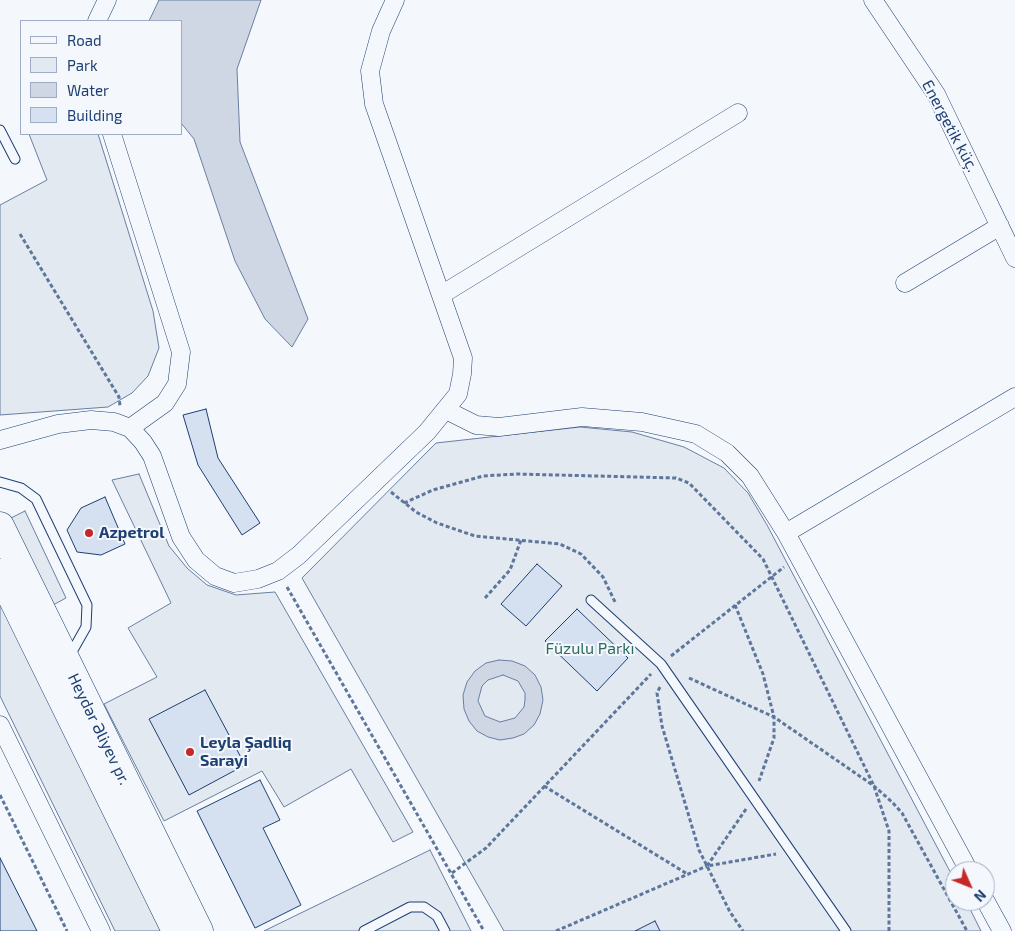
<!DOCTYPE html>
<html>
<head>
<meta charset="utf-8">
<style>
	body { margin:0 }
	#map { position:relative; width:1015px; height:931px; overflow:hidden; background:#f4f7fb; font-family:"Exo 2",sans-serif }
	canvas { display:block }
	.legend { position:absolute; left:20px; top:20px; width:162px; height:115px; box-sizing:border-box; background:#f4f7fb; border:1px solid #9eadc5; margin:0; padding:6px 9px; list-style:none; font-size:15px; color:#1d3f73 }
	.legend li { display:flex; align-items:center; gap:10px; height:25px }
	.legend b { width:25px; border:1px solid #9eadc5 }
	.north { position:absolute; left:945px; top:861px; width:50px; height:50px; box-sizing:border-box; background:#f4f7fb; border:1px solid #9eadc5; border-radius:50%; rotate:134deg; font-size:14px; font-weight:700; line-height:20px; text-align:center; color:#1d3f73 }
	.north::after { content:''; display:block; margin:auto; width:18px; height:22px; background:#c62828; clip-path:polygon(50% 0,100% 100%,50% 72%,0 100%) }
</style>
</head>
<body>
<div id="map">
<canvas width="1015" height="931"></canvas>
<ul class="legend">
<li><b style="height:6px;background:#f4f7fb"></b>Road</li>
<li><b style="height:14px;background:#e3e9f0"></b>Park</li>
<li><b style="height:14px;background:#cfd7e4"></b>Water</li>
<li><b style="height:14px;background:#d5e0f0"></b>Building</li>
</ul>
<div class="north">N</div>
</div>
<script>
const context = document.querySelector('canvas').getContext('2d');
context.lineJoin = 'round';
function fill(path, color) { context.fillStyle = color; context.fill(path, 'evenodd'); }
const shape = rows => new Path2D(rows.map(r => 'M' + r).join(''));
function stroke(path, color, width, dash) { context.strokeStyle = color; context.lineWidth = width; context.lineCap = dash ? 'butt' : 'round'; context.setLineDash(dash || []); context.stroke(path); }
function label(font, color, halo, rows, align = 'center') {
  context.font = font + ' "Exo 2",sans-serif'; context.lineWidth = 4; context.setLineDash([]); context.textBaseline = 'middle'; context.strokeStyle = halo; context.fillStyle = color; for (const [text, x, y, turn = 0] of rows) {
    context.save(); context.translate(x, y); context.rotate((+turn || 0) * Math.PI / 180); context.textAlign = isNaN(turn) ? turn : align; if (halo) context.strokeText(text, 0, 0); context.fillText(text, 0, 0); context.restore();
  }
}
const green = shape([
	[29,134,98,134,153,311,159,348,148,376,132,393,108,407,0,415,0,205,47,180,29,134],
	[580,427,632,432,684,447,724,468,748,493,767,525,955,881,955,901,966,901,981,931,504,931,302,578,436,443,580,427],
	[139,474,169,546,187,568,207,585,236,595,275,592,413,832,393,842,351,769,284,807,262,771,164,821,104,704,157,677,128,628,171,603,112,480,139,474],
	[25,511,66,598,53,605,11,518,25,511],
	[0,602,161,931,115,931,0,696,0,602],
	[430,850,471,931,264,931,430,850]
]);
fill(green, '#e3e9f0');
stroke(green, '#687fa3', 1);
const water = shape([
	[159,0,261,0,237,69,240,142,308,319,292,347,265,319,235,261,194,139,181,123,181,21,149,21,159,0],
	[499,660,512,661,525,666,535,675,541,687,543,700,540,714,534,725,524,734,513,738,500,740,488,737,477,731,469,721,464,709,463,695,467,682,475,671,486,663,499,660],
	[503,675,518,681,525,693,525,700,524,707,515,718,500,722,485,716,478,701,482,686,488,680,503,675]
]);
fill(water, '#cfd7e4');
stroke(water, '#687fa3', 1);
const building = shape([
	[206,409,218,458,260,523,242,535,198,465,183,415,206,409],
	[105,497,125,544,101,555,77,552,67,530,81,508,105,497],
	[537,564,562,586,526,626,501,604,537,564],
	[577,609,628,658,597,691,545,641,577,609],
	[205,690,245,765,189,795,149,719,205,690],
	[260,780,280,820,263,828,301,905,255,928,197,811,260,780],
	[0,858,37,931,0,931,0,858],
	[655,921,660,931,635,931,655,921]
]);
fill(building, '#d5e0f0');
stroke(building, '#1d3f73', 1);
const lane = shape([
	[0,130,15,159],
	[0,482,21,488,36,499,87,605,86,627,69,657],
	[591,600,661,664,846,931],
	[364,931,410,907,424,907,437,916,445,931]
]);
const street = shape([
	[873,0,936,94,1015,258],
	[97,21,107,0],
	[112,134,181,352,177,384,165,403,130,428],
	[905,283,1000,226],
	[441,295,738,113],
	[446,410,476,425,499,427,582,417,642,422,696,434,727,453,750,476,786,533,969,871],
	[0,440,58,424,91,420,114,422,130,428,143,442,152,456,181,537,196,560,215,576,234,583,258,579,278,571,299,555,427,432,458,394,462,374,463,358,374,104,370,71,381,31,395,0],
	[786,533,1015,397],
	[0,725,101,931],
	[985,900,1002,931]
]);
const primary = shape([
	[0,526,199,931],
	[0,573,176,931]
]);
stroke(lane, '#1d3f73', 11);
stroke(street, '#1d3f73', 19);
stroke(primary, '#1d3f73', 29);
stroke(shape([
	[20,234,119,397,120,406],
	[391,492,416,512,437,523,475,536,560,544,581,554,603,577,616,604],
	[404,503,433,490,483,476,517,474,676,478,689,483,763,559,874,786,889,831,889,931],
	[287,587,484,931],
	[485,598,510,570,521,540],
	[735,605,763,674,774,717,774,738,759,781],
	[671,656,784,567],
	[689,678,774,717,874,786,892,802,902,813,967,931],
	[660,687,657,693,662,726,699,850,730,912,743,931],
	[544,786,689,875],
	[0,795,67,931],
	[746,809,707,866,776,854],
	[452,873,486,848,651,674],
	[556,931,707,866]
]), '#5e769c', 3, [4, 2.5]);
stroke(lane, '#f4f7fb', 9);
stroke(street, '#f4f7fb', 18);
stroke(primary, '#f4f7fb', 28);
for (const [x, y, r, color] of [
	[89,533,5,"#c62828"],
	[190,752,5,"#c62828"]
]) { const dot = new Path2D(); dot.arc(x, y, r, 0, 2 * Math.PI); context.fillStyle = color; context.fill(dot); stroke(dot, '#f4f7fb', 2); }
label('16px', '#1d3f73', '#f4f7fb', [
	["Energetik küç.",950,126,62],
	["Heydər Əliyev pr.",99,729,64]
]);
label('bold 16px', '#1d3f73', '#f4f7fb', [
	["Azpetrol",99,533],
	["Leyla Şadliq",200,743],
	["Sarayi",200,761]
], 'left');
label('16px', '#2c6c60', '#f4f7fb', [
	["Füzulu Parkı",590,649]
]);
</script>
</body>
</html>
